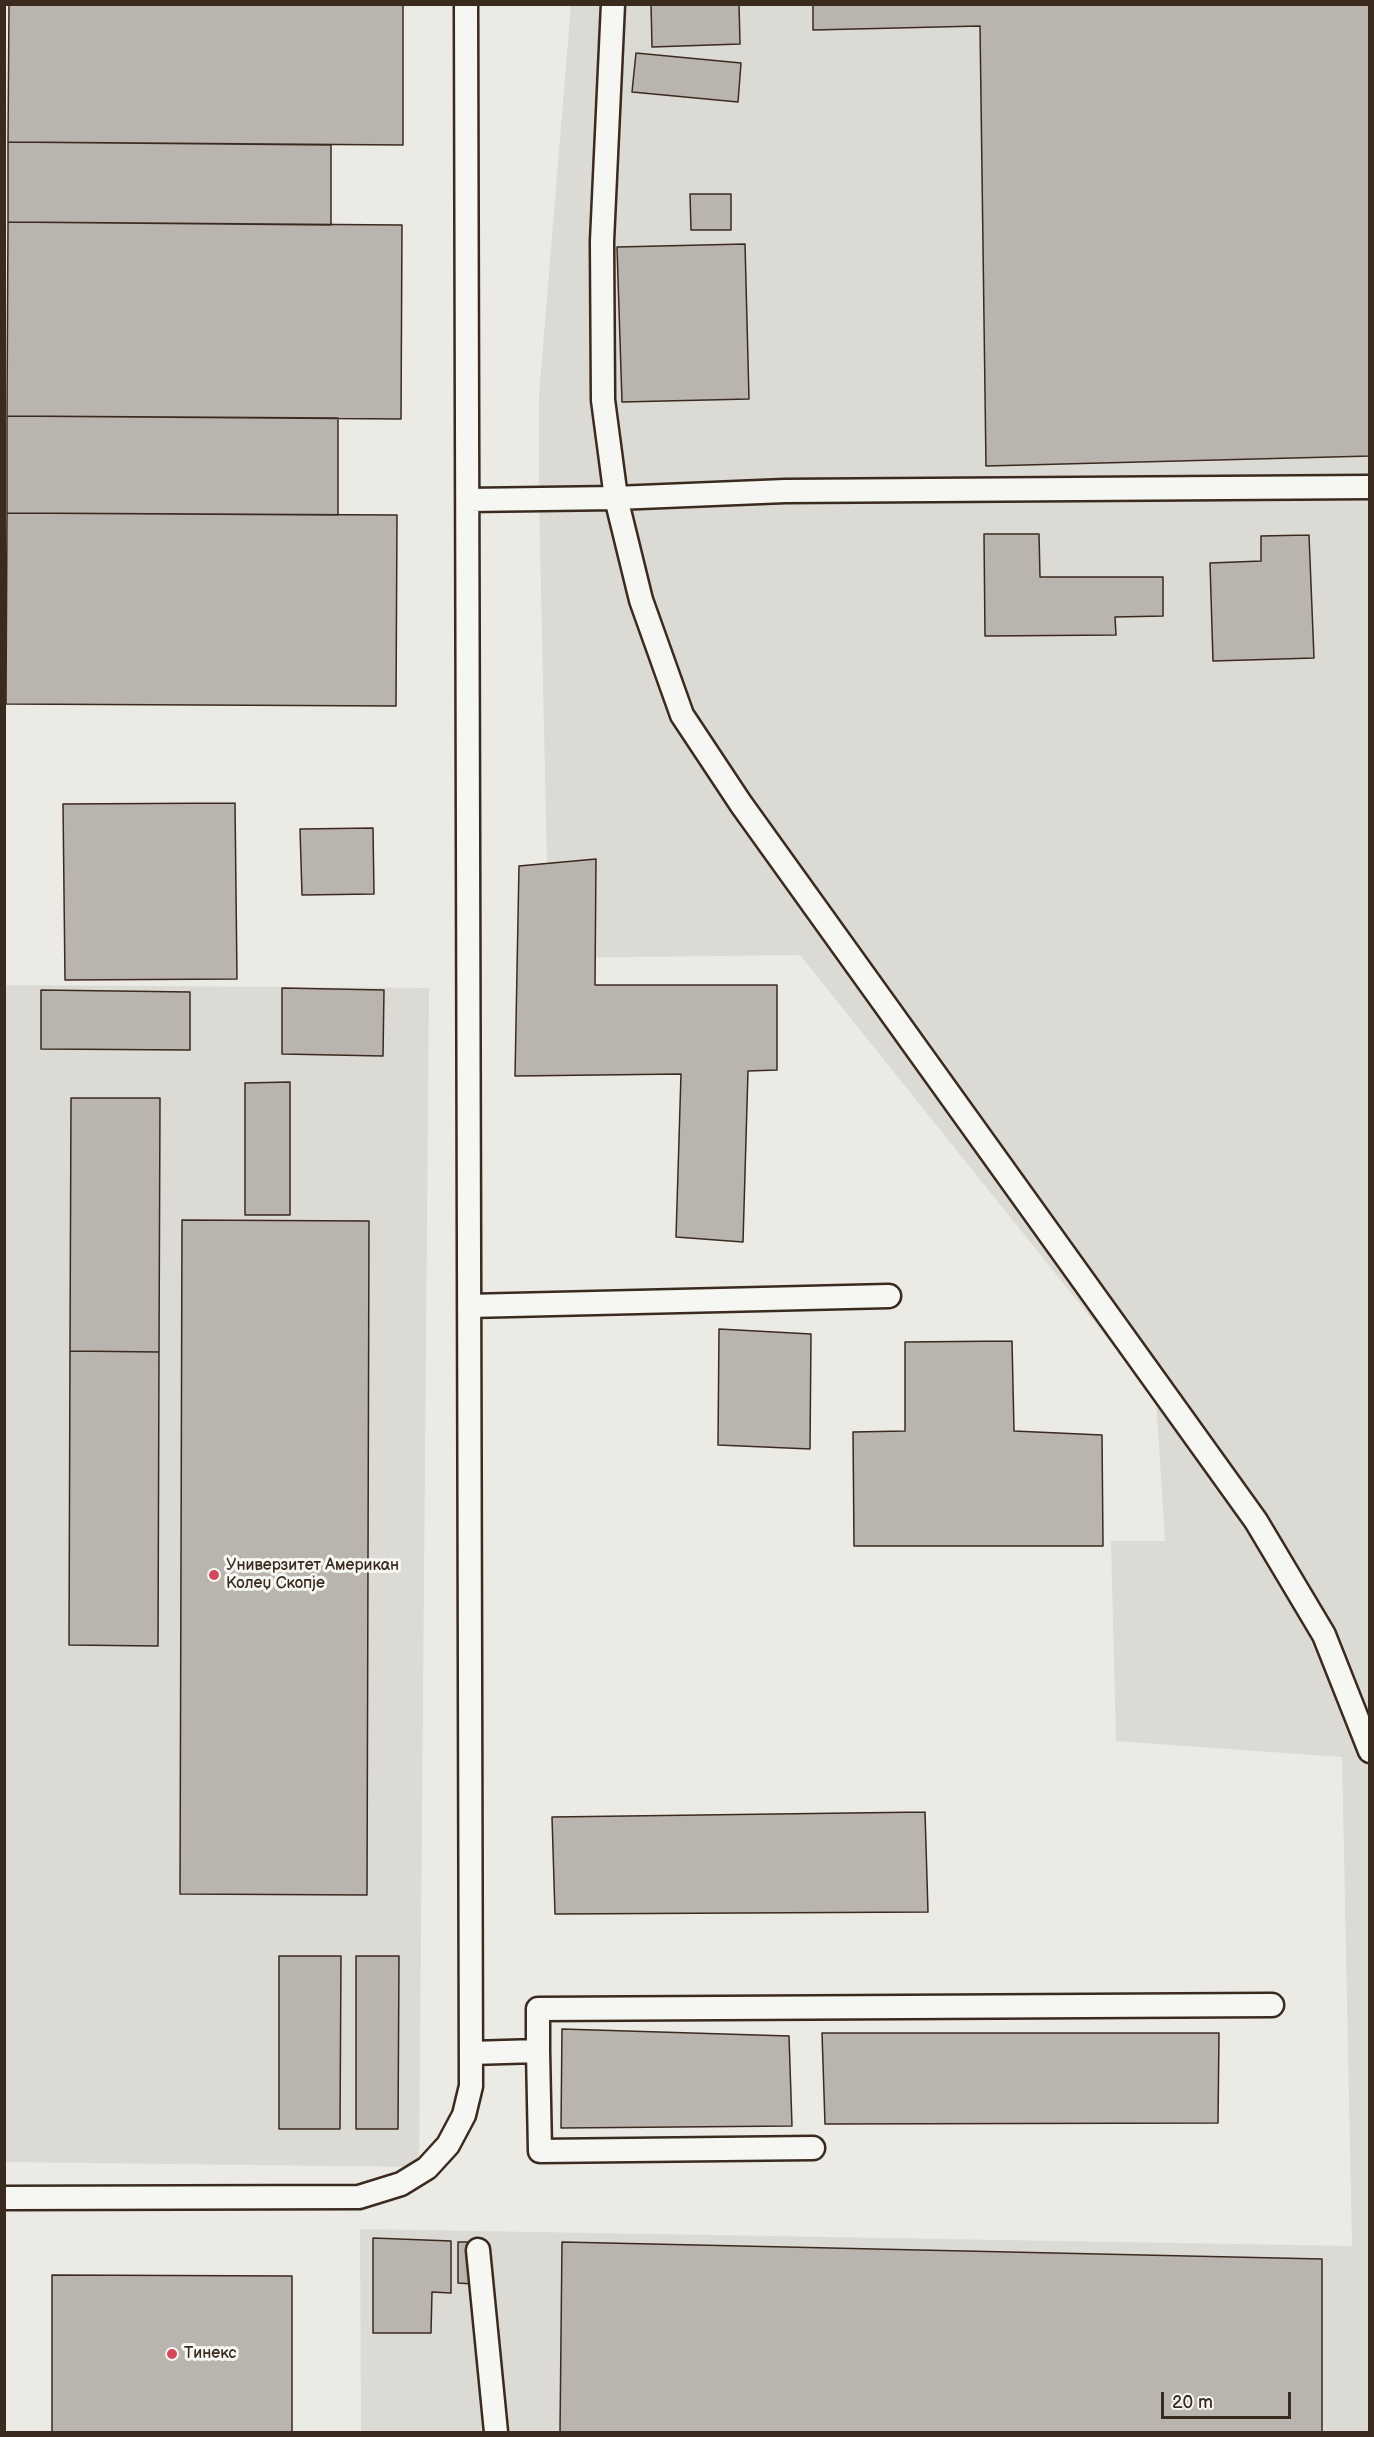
<!DOCTYPE html>
<html>
<head>
<meta charset="utf-8">
<style>
	body { margin:0 }
	#map { position:relative; width:1374px; height:2437px; overflow:hidden; background:#ebeae5; font-family:"Balsamiq Sans",sans-serif }
	canvas { display:block }
	.frame { position:absolute; inset:0; border:6px solid #3b2a1e; pointer-events:none }
	.scale { position:absolute; left:1161px; top:2392px; width:130px; height:27px; box-sizing:border-box; border:3px solid #3b2a1e; border-top:0; padding-left:8px; font-size:18px; line-height:21px; white-space:nowrap; color:#3b2a1e; -webkit-text-stroke:4px #f6f6f2; paint-order:stroke }
</style>
</head>
<body>
<div id="map">
<canvas width="1374" height="2437"></canvas>
<div class="frame"></div>
<div class="scale">20 m</div>
</div>
<script>
const context = document.querySelector('canvas').getContext('2d');
context.lineJoin = 'round';
function fill(path, color) { context.fillStyle = color; context.fill(path, 'evenodd'); }
const shape = rows => new Path2D(rows.map(r => 'M' + r).join(''));
function stroke(path, color, width, dash) { context.strokeStyle = color; context.lineWidth = width; context.lineCap = dash ? 'butt' : 'round'; context.setLineDash(dash || []); context.stroke(path); }
function label(font, color, halo, rows, align = 'center') {
  context.font = font + ' "Balsamiq Sans",sans-serif'; context.lineWidth = 6; context.setLineDash([]); context.textBaseline = 'middle'; context.strokeStyle = halo; context.fillStyle = color; for (const [text, x, y, turn = 0] of rows) {
    context.save(); context.translate(x, y); context.rotate((+turn || 0) * Math.PI / 180); context.textAlign = isNaN(turn) ? turn : align; if (halo) context.strokeText(text, 0, 0); context.fillText(text, 0, 0); context.restore();
  }
}
fill(shape([
	[571,5,1369,5,1369,2432,361,2432,360,2229,1352,2246,1342,1757,1116,1741,1111,1541,1165,1541,1156,1399,800,955,549,958,539,499,539,395],
	[5,985,429,988,419,2167,5,2162]
]), '#dcdad4');
const building = shape([
	[9,4,403,4,403,145,8,142,9,4],
	[651,4,739,4,740,44,652,47,651,4],
	[813,4,1370,4,1370,456,986,466,980,26,813,30,813,4],
	[636,53,741,63,738,102,632,92,636,53],
	[8,142,331,145,331,225,8,222,8,142],
	[690,194,731,194,731,230,691,230,690,194],
	[8,222,402,225,401,419,7,416,8,222],
	[745,244,749,399,622,402,617,247,745,244],
	[7,416,338,418,338,515,7,513,7,416],
	[7,513,397,515,396,706,6,704,7,513],
	[984,534,1039,534,1040,577,1163,577,1163,616,1115,617,1116,635,985,636,984,534],
	[1309,535,1314,658,1213,661,1210,563,1261,561,1261,536,1309,535],
	[235,803,237,979,65,980,63,804,235,803],
	[373,828,374,894,302,895,300,829,373,828],
	[596,859,595,985,777,985,777,1070,748,1071,743,1242,676,1237,681,1074,515,1076,519,866,596,859],
	[282,988,384,990,383,1056,282,1054,282,988],
	[41,990,190,992,190,1050,41,1049,41,990],
	[290,1082,290,1215,245,1215,245,1083,290,1082],
	[71,1098,160,1098,159,1352,70,1351,71,1098],
	[182,1220,369,1221,367,1895,180,1894,182,1220],
	[719,1329,811,1334,810,1449,718,1445,719,1329],
	[1012,1341,1014,1431,1102,1435,1103,1546,854,1546,853,1432,905,1431,905,1342,1012,1341],
	[70,1351,159,1352,158,1646,69,1645,70,1351],
	[925,1812,928,1912,555,1914,552,1817,925,1812],
	[279,1956,341,1956,340,2129,279,2129,279,1956],
	[356,1956,399,1956,398,2129,356,2129,356,1956],
	[562,2029,789,2036,792,2126,561,2128,562,2029],
	[822,2033,1219,2033,1218,2123,825,2124,822,2033],
	[373,2238,451,2241,451,2293,432,2292,431,2333,373,2333,373,2238],
	[458,2242,474,2242,473,2284,458,2283,458,2242],
	[562,2242,1322,2259,1322,2432,560,2432,562,2242],
	[52,2275,292,2276,292,2432,52,2432,52,2275]
]);
fill(building, '#bab4ae');
stroke(building, '#3b2a1e', 1.5);
const service = shape([
	[613,4,602,241,603,400,616,498,641,600,682,715,741,804,1256,1521,1324,1635,1370,1751],
	[468,500,616,498,785,491,1370,487],
	[469,1306,889,1296],
	[538,2051,540,2151,813,2148],
	[471,2053,538,2051,538,2009,1272,2005],
	[4,2198,359,2197,401,2184,427,2168,448,2145,464,2115,471,2086,466,4],
	[478,2250,496,2432]
]);
stroke(service, '#3b2a1e', 27);
stroke(service, '#f6f6f2', 22);
for (const [x, y, r, color] of [
	[214,1575,6,"#d1495b"],
	[172,2354,6,"#d1495b"]
]) { const dot = new Path2D(); dot.arc(x, y, r, 0, 2 * Math.PI); context.fillStyle = color; context.fill(dot); stroke(dot, '#f6f6f2', 2); }
label('16px', '#3b2a1e', '#f6f6f2', [
	["Универзитет Американ",226,1566],
	["Колеџ Скопје",226,1584],
	["Тинекс",184,2354]
], 'left');
</script>
</body>
</html>
